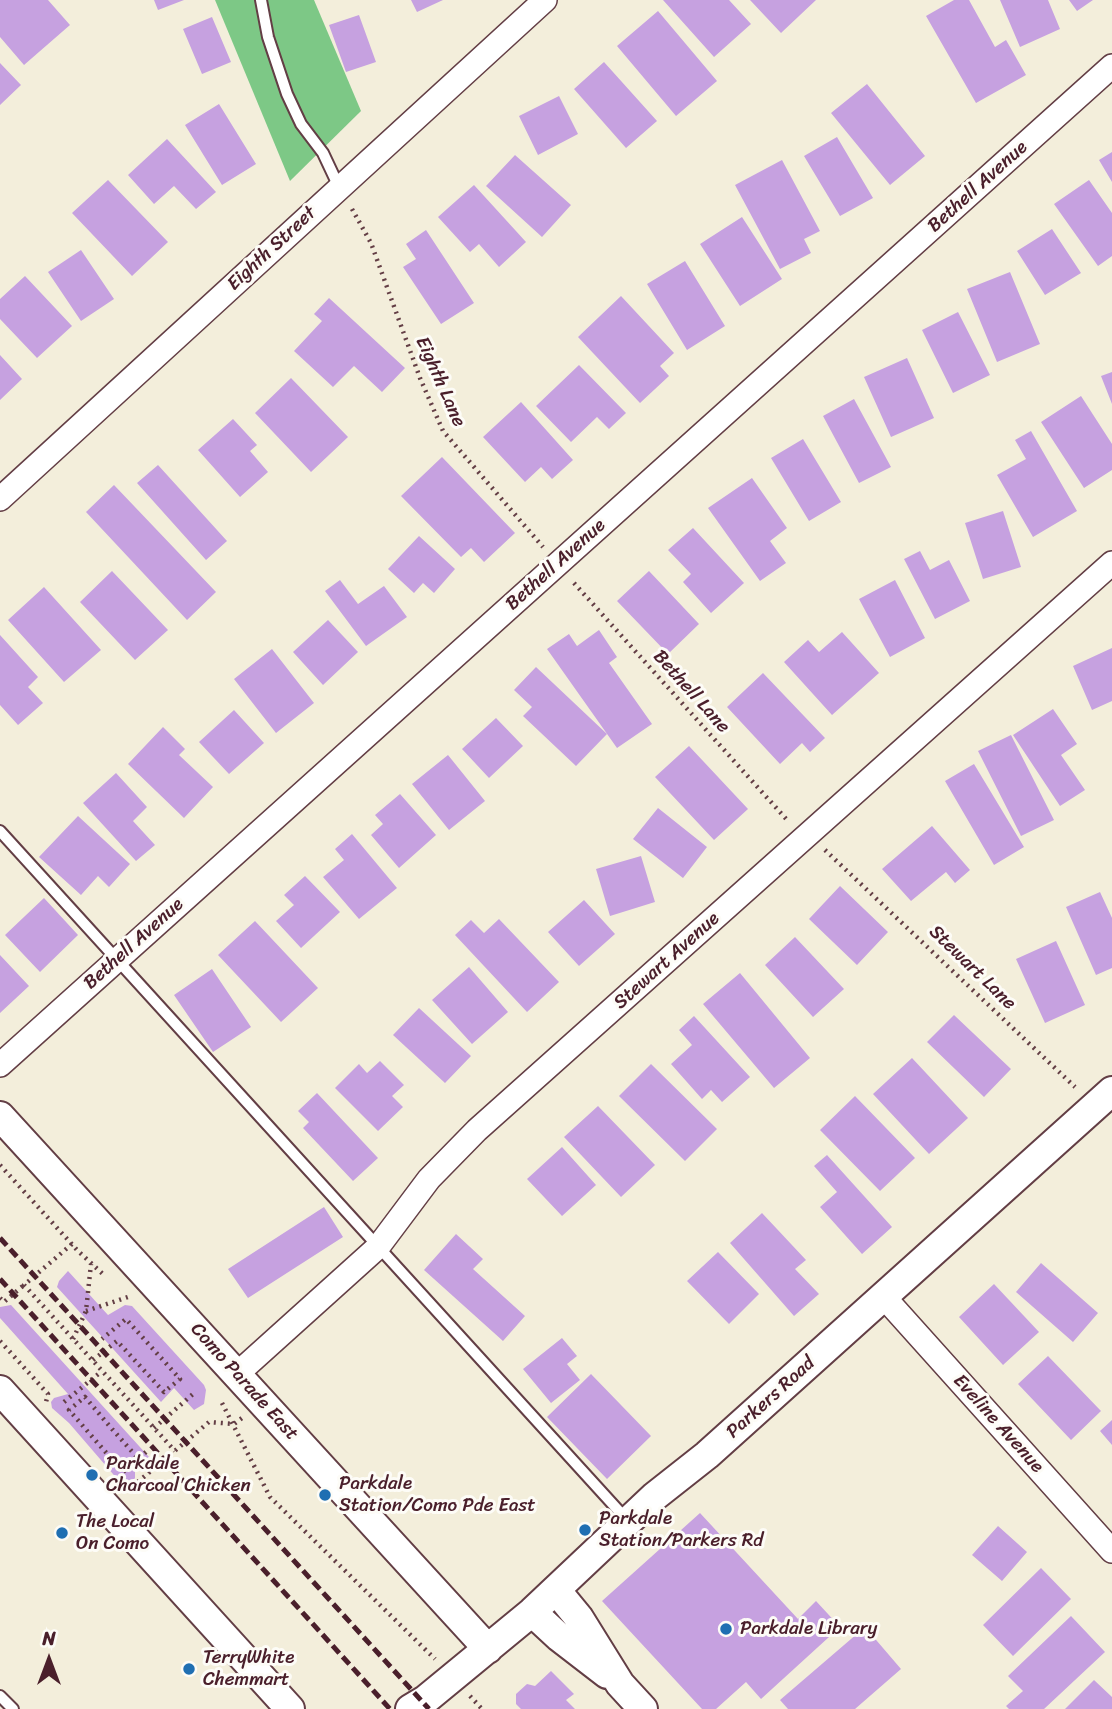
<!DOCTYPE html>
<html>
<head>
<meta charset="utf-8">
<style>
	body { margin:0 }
	#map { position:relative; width:1112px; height:1709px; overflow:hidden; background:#f3eedb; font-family:Sriracha,sans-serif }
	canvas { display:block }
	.north { position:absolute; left:14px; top:1625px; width:70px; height:70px; -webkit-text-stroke:5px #fdfcf7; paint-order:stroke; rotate:0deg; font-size:19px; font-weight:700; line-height:28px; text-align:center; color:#4a1f2b }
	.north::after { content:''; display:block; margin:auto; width:24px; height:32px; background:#4a1f2b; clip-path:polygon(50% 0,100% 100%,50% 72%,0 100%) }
</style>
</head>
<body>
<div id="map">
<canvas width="1112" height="1709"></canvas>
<div class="north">N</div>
</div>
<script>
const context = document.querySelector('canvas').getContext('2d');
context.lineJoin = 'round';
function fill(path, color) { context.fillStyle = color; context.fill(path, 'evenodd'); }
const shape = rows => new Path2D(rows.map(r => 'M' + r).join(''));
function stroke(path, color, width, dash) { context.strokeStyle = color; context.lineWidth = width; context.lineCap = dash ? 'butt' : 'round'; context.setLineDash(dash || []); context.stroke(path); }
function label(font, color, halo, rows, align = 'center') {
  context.font = font + ' Sriracha,sans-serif'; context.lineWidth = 6; context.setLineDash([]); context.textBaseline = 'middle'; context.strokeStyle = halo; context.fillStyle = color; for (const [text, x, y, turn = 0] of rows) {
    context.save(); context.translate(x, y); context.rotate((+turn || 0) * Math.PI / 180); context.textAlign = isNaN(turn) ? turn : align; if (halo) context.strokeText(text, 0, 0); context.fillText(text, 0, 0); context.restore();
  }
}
fill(shape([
	[215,0,314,0,361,111,290,181]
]), '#7dc886');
fill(shape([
	[0,0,48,0,70,25,24,65,0,37],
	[154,0,184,0,158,10],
	[411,0,443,0,417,12],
	[663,0,729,0,751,24,714,57],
	[750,0,816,0,781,33],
	[954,0,969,0,995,47,1006,40,1026,75,976,103,926,16],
	[1000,0,1048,0,1060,29,1020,47],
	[1069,0,1093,0,1077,11],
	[658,11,717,81,676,116,617,46],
	[359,15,376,62,346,72,329,25],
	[212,17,231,62,202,74,183,29],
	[604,62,657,121,626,148,574,89],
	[0,63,21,85,0,105],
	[867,84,925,156,890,185,831,113],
	[559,96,578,134,538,155,519,116],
	[219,104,256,164,222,185,185,125],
	[837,137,873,198,840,216,804,156],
	[167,139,216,192,196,209,174,186,154,204,128,175],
	[1112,152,1112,182,1099,160],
	[515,155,571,205,542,237,486,186],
	[782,160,820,231,804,239,811,253,780,269,735,185],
	[108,180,168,242,132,276,72,213],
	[1089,180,1112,213,1112,256,1098,266,1054,204],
	[474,185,526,242,499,267,479,244,470,252,438,217],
	[742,217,782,279,740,306,700,244],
	[1052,229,1081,273,1045,295,1017,251],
	[426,230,474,303,441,324,403,267,416,259,406,244],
	[81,250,114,299,81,321,48,272],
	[685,261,725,326,687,350,647,284],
	[1010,272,1040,344,997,362,967,289],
	[25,276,72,326,37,358,0,319,0,299],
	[621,296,674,353,660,366,669,376,640,403,578,337],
	[329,298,405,368,382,392,354,366,333,387,294,351,322,321,314,314],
	[958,312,990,375,953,393,922,330],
	[0,355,22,379,0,400],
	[907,358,934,418,891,437,864,377],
	[579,365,626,413,609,429,597,417,571,442,536,406],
	[1112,372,1112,404,1101,376],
	[291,378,348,437,311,472,255,413],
	[1081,396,1112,444,1112,470,1084,488,1041,422],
	[854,399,891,467,859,483,823,416],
	[521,402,573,460,552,479,541,467,525,482,483,437],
	[233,419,257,445,250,451,268,472,240,497,198,450],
	[1031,431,1077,511,1033,537,997,475,1026,459,1015,440],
	[803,439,841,502,809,521,771,458],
	[442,457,515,533,484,562,471,548,461,557,401,496],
	[158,465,227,541,206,560,137,483],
	[752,478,787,528,770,541,786,563,760,581,708,508],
	[114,485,216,592,187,620,86,512],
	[1003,511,1021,567,983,579,965,523],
	[693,528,744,583,711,613,683,582,691,574,668,550],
	[419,536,455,569,434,593,423,583,414,593,388,569],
	[920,551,930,570,949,560,970,601,935,619,904,559],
	[112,571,168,630,135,660,80,602],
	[649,571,699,624,668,654,617,601],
	[340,580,358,604,384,586,407,617,366,646,325,591],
	[895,580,925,638,890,657,859,599],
	[44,587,101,650,64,682,8,620],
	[328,620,358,652,323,685,293,652],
	[599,630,617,657,609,663,652,724,617,748,547,649,569,634,577,646],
	[842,632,879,673,832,715,784,662,808,640,819,652],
	[0,635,38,677,28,687,43,703,18,725,0,705],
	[1112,648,1112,701,1092,710,1073,666],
	[272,649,314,703,276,733,234,679],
	[536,667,607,734,576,766,523,716,532,707,514,690],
	[763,673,825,738,810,752,802,743,780,764,727,707],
	[1053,709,1077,744,1061,755,1085,790,1060,806,1013,735],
	[234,710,264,743,229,774,199,742],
	[496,718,523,746,489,778,462,749],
	[163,727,185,749,179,755,213,787,184,818,128,764],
	[1011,735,1054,820,1021,836,978,751],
	[689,746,748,809,714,840,655,777],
	[448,755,485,801,449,830,412,784],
	[974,764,1024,847,994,865,945,781],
	[116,773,147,807,133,821,155,845,136,861,83,803],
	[400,794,436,835,399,868,371,835,383,824,375,815],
	[658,808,707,847,683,878,633,839],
	[78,816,130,864,109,887,98,876,81,895,39,857],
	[932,826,970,870,955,883,946,872,911,901,882,869],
	[352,834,397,888,359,919,323,877,344,860,335,849],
	[641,856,655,902,610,916,596,869],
	[305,876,340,912,301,948,276,921,294,905,284,895],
	[840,886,888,932,857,965,809,919],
	[1100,892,1112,918,1112,968,1096,975,1066,907],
	[44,898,78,935,40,972,5,935],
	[584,900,615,934,579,966,548,932],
	[499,919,559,982,527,1012,455,935,471,920,484,933],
	[255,921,318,988,281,1022,218,955],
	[795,937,844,989,813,1017,765,965],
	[1056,941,1085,1005,1045,1023,1016,959],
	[0,955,29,986,0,1013],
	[469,967,508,1012,472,1044,432,1000],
	[212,969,251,1027,213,1052,174,995],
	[740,973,810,1058,774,1088,703,1004],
	[419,1008,471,1056,445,1083,393,1035],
	[954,1015,1011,1069,984,1097,927,1042],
	[694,1016,750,1077,722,1102,711,1090,702,1099,671,1064,692,1045,679,1030],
	[912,1058,968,1118,929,1154,873,1094],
	[380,1061,404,1085,392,1096,403,1107,378,1131,335,1088,359,1064,367,1073],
	[651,1064,717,1129,685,1161,619,1096],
	[317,1093,378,1158,353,1181,303,1128,309,1122,298,1111],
	[855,1096,915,1158,880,1191,820,1130],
	[598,1106,655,1165,621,1197,564,1137],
	[562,1147,596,1185,562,1216,527,1179],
	[827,1155,892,1227,862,1254,820,1207,837,1192,814,1166],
	[324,1207,343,1237,248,1298,228,1269],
	[762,1213,806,1260,795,1269,819,1294,794,1316,730,1243],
	[456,1234,483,1259,473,1269,525,1316,503,1341,424,1270],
	[718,1252,759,1294,729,1324,687,1281],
	[1041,1263,1098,1313,1073,1342,1016,1292],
	[68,1271,108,1315,125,1305,132,1306,204,1385,206,1390,204,1404,194,1410,174,1388,161,1402,57,1287,59,1281],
	[994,1284,1039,1332,1003,1365,959,1317],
	[11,1305,149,1457,135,1469,135,1478,132,1482,119,1481,69,1423,52,1408,51,1402,54,1398,68,1394,0,1318,0,1307],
	[562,1338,577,1356,567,1364,580,1380,551,1403,523,1369],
	[1048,1356,1101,1411,1071,1440,1018,1384],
	[591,1374,651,1436,607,1479,547,1417],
	[1112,1420,1112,1445,1100,1431],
	[700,1513,798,1619,816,1601,840,1627,761,1699,746,1682,716,1709,702,1709,602,1601],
	[998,1526,1027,1552,1002,1581,972,1555],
	[1041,1568,1071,1599,1013,1656,983,1625],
	[1071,1616,1105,1652,1044,1709,1009,1709,1006,1706,1023,1691,1008,1676],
	[865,1627,901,1669,855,1709,788,1709,780,1700],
	[551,1671,574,1694,566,1700,575,1709,521,1709,516,1704,516,1694,527,1684,535,1686],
	[1094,1680,1112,1697,1112,1709,1065,1709]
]), '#c6a1e0');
const service = shape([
	[261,0,268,37,287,94,301,124,323,153,339,187],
	[0,831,628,1521],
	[0,1696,13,1709]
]);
const minor = shape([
	[0,499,545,0],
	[0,1065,1112,66],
	[884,1297,1112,1551],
	[237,1374,378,1247,429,1179,477,1130,1112,563]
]);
const tertiary = shape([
	[0,1116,488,1649],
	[0,1390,290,1709],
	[556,1590,579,1618,620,1684,643,1709],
	[532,1612,559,1637,607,1674],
	[410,1709,425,1700,532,1612,655,1496,707,1455,1112,1091]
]);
stroke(service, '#633e45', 14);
stroke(minor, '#633e45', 26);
stroke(tertiary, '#633e45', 32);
stroke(shape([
	[352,209,371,243,420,378,443,431,543,547],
	[574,583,788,821],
	[825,850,1075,1087],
	[0,1165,78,1251,105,1276],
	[72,1244,24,1285,175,1451],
	[0,1298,4,1302,24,1285],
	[86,1311,128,1297],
	[73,1339,86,1311,91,1264],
	[0,1341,48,1394,46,1402],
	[93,1360,117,1341,164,1392,180,1379,126,1319,102,1339],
	[64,1402,102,1371],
	[222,1403,270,1497,435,1659],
	[154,1428,193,1394],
	[146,1452,123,1472,69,1410,85,1397,112,1429,150,1472],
	[127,1491,209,1422,234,1424,242,1418],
	[470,1696,482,1709]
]), '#633e45', 4.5, [2, 5]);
stroke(service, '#fff', 10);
stroke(minor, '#fff', 23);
stroke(tertiary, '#fff', 28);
stroke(shape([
	[0,1238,429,1709],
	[0,1279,390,1709]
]), '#4a1f2b', 5, [10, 5]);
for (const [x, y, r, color] of [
	[92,1475,7,"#1f6fb2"],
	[325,1495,7,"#1f6fb2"],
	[585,1530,7,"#1f6fb2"],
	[62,1533,7,"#1f6fb2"],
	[726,1629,7,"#1f6fb2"],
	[189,1669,7,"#1f6fb2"]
]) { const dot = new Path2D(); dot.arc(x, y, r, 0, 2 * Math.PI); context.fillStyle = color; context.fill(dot); stroke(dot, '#fdfcf7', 2.5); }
label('19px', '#4a1f2b', '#fdfcf7', [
	["Bethell Avenue",978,187,-42],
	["Eighth Street",272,249,-43],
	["Eighth Lane",440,382,66],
	["Bethell Avenue",556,565,-42],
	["Bethell Lane",691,692,48],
	["Bethell Avenue",134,944,-42],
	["Stewart Avenue",667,961,-42],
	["Stewart Lane",972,968,44],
	["Como Parade East",244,1382,48],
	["Parkers Road",771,1398,-42],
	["Eveline Avenue",998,1424,48]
]);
label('19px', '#4a1f2b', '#fdfcf7', [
	["Parkdale",106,1464],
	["Charcoal Chicken",106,1486],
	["Parkdale",339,1484],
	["Station/Como Pde East",339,1506],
	["Parkdale",599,1519],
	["Station/Parkers Rd",599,1541],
	["The Local",76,1522],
	["On Como",76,1544],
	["Parkdale Library",740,1629],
	["TerryWhite",203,1658],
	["Chemmart",203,1680]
], 'left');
</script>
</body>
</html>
